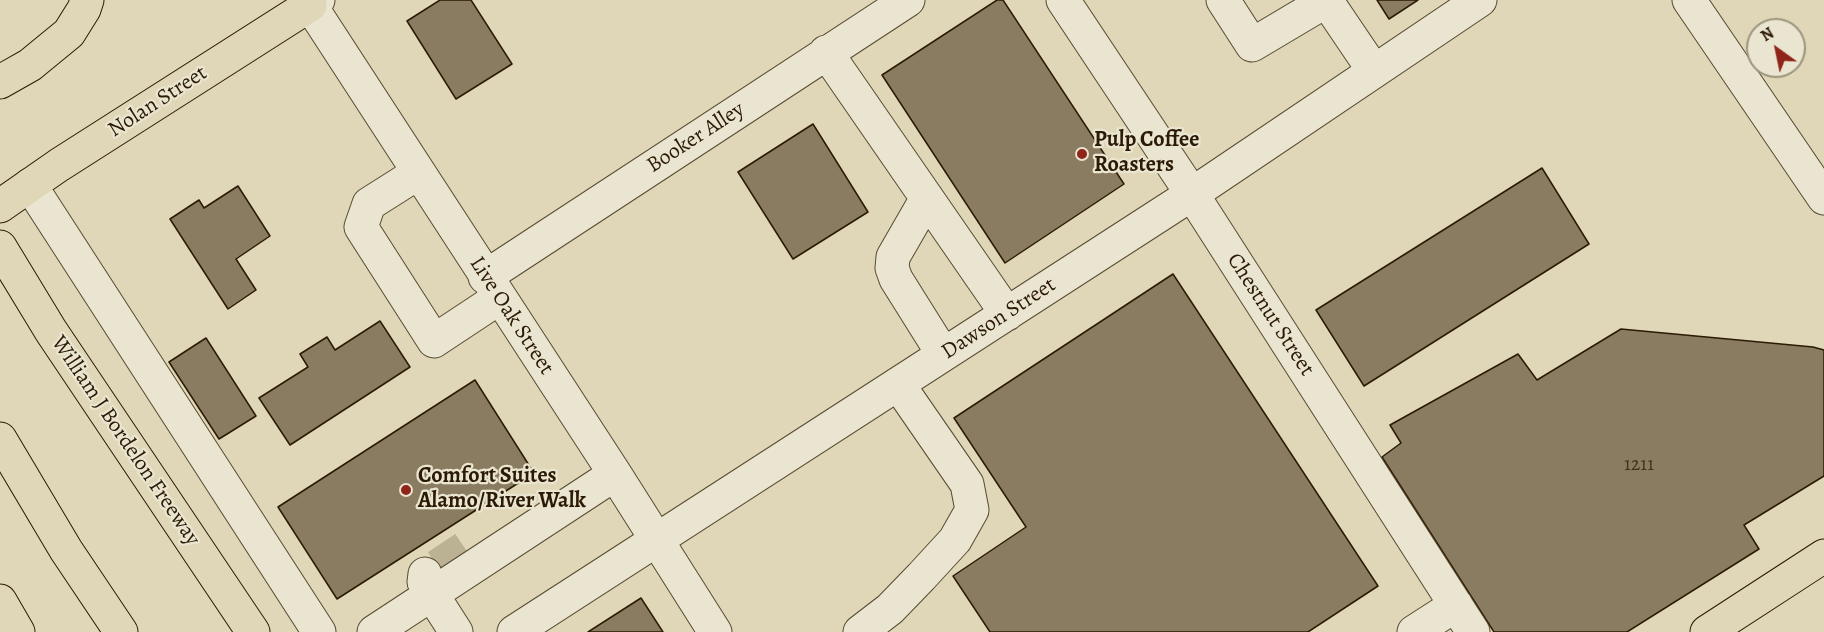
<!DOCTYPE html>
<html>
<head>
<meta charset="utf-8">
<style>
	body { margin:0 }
	#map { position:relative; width:1824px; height:632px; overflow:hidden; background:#dfd7b7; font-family:Alegreya,serif }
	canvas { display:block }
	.north { position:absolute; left:1746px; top:18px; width:60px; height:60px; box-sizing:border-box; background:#eae5d0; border:2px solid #9e947e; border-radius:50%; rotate:327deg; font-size:16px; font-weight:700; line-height:24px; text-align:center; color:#2b1a04 }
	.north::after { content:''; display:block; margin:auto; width:21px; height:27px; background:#8f2418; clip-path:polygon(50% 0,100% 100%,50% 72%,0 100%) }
</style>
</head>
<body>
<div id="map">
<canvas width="1824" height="632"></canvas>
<div class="north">N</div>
</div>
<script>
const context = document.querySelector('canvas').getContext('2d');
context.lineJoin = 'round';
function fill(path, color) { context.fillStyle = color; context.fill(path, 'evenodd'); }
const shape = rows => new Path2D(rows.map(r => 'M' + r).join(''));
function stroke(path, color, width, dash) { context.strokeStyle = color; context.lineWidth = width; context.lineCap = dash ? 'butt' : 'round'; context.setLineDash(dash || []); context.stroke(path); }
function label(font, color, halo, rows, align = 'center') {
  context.font = font + ' Alegreya,serif'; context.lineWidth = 4.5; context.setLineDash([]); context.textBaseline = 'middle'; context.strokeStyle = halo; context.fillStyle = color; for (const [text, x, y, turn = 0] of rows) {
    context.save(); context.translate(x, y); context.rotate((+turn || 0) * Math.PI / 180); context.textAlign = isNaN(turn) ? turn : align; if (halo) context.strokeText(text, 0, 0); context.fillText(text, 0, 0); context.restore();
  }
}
const building = shape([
	[440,0,471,0,512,64,456,99,407,21,440,0],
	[997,0,1003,0,1124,184,1005,263,882,75,997,0],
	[1377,0,1418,0,1389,19,1377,0],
	[813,124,868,212,793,259,738,172,813,124],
	[1542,168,1589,244,1364,386,1316,310,1542,168],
	[238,186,270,236,236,259,256,290,228,309,170,219,199,200,204,208,238,186],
	[1173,274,1378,586,1308,632,990,632,953,576,1026,527,954,418,1173,274],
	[380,321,410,367,290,445,259,398,308,367,300,354,327,337,335,350,380,321],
	[1621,329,1813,347,1824,350,1824,476,1744,525,1759,549,1627,632,1494,632,1382,457,1401,443,1390,425,1518,354,1537,380,1621,329],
	[206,338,256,416,219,439,169,362,206,338],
	[475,380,534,473,337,599,278,507,475,380],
	[641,598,663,632,588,632,641,598]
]);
fill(building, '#897c61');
stroke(building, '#2b1a04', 1.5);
stroke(shape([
	[437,566,473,542]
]), '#bbb193', 33, [33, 16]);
const minor = shape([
	[318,0,310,5,615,474,715,632],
	[1063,0,1192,194,1473,632],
	[1223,0,1252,45,1326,1],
	[1326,0,1374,71],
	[1689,0,1824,198],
	[826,52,1007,314],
	[418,173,369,204,361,227,434,341,499,298],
	[30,185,319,632],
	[927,198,893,257,892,268,896,279,943,354],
	[485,277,908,0],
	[425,574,424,582,456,632],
	[374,632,615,474],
	[514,632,1192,194,1480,0],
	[860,632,890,609,921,577,955,540,972,510,967,484,898,384],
	[1414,632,1456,605]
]);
const major = shape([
	[0,206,59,165,310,5,306,0],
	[1707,632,1824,556]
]);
const highway = shape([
	[0,82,30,65,69,33,84,9,87,0],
	[0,247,51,331,253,632],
	[0,439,66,550,121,632],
	[0,601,18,632]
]);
stroke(minor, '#584931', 35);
stroke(major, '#2b1a04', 35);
stroke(highway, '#2b1a04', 35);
stroke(minor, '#eae5d0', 33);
stroke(major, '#dfd7b7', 33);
stroke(highway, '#dfd7b7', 33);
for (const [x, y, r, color] of [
	[1082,154,6,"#8f2418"],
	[406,490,6,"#8f2418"]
]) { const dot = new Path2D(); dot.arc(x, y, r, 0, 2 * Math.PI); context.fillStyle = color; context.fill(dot); stroke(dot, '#eae5d0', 2); }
label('20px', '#42321b', null, [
	["1211",1639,465]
]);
label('22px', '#2b1a04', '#eae5d0', [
	["Nolan Street",158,102,-33],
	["Booker Alley",696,138,-33],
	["Chestnut Street",1270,315,57],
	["Live Oak Street",511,316,57],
	["Dawson Street",999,319,-33],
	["William J Bordelon Freeway",125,441,56]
]);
label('bold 22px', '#2b1a04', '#eae5d0', [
	["Pulp Coffee",1094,141],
	["Roasters",1094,166],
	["Comfort Suites",418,477],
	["Alamo/River Walk",418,502]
], 'left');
</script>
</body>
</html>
